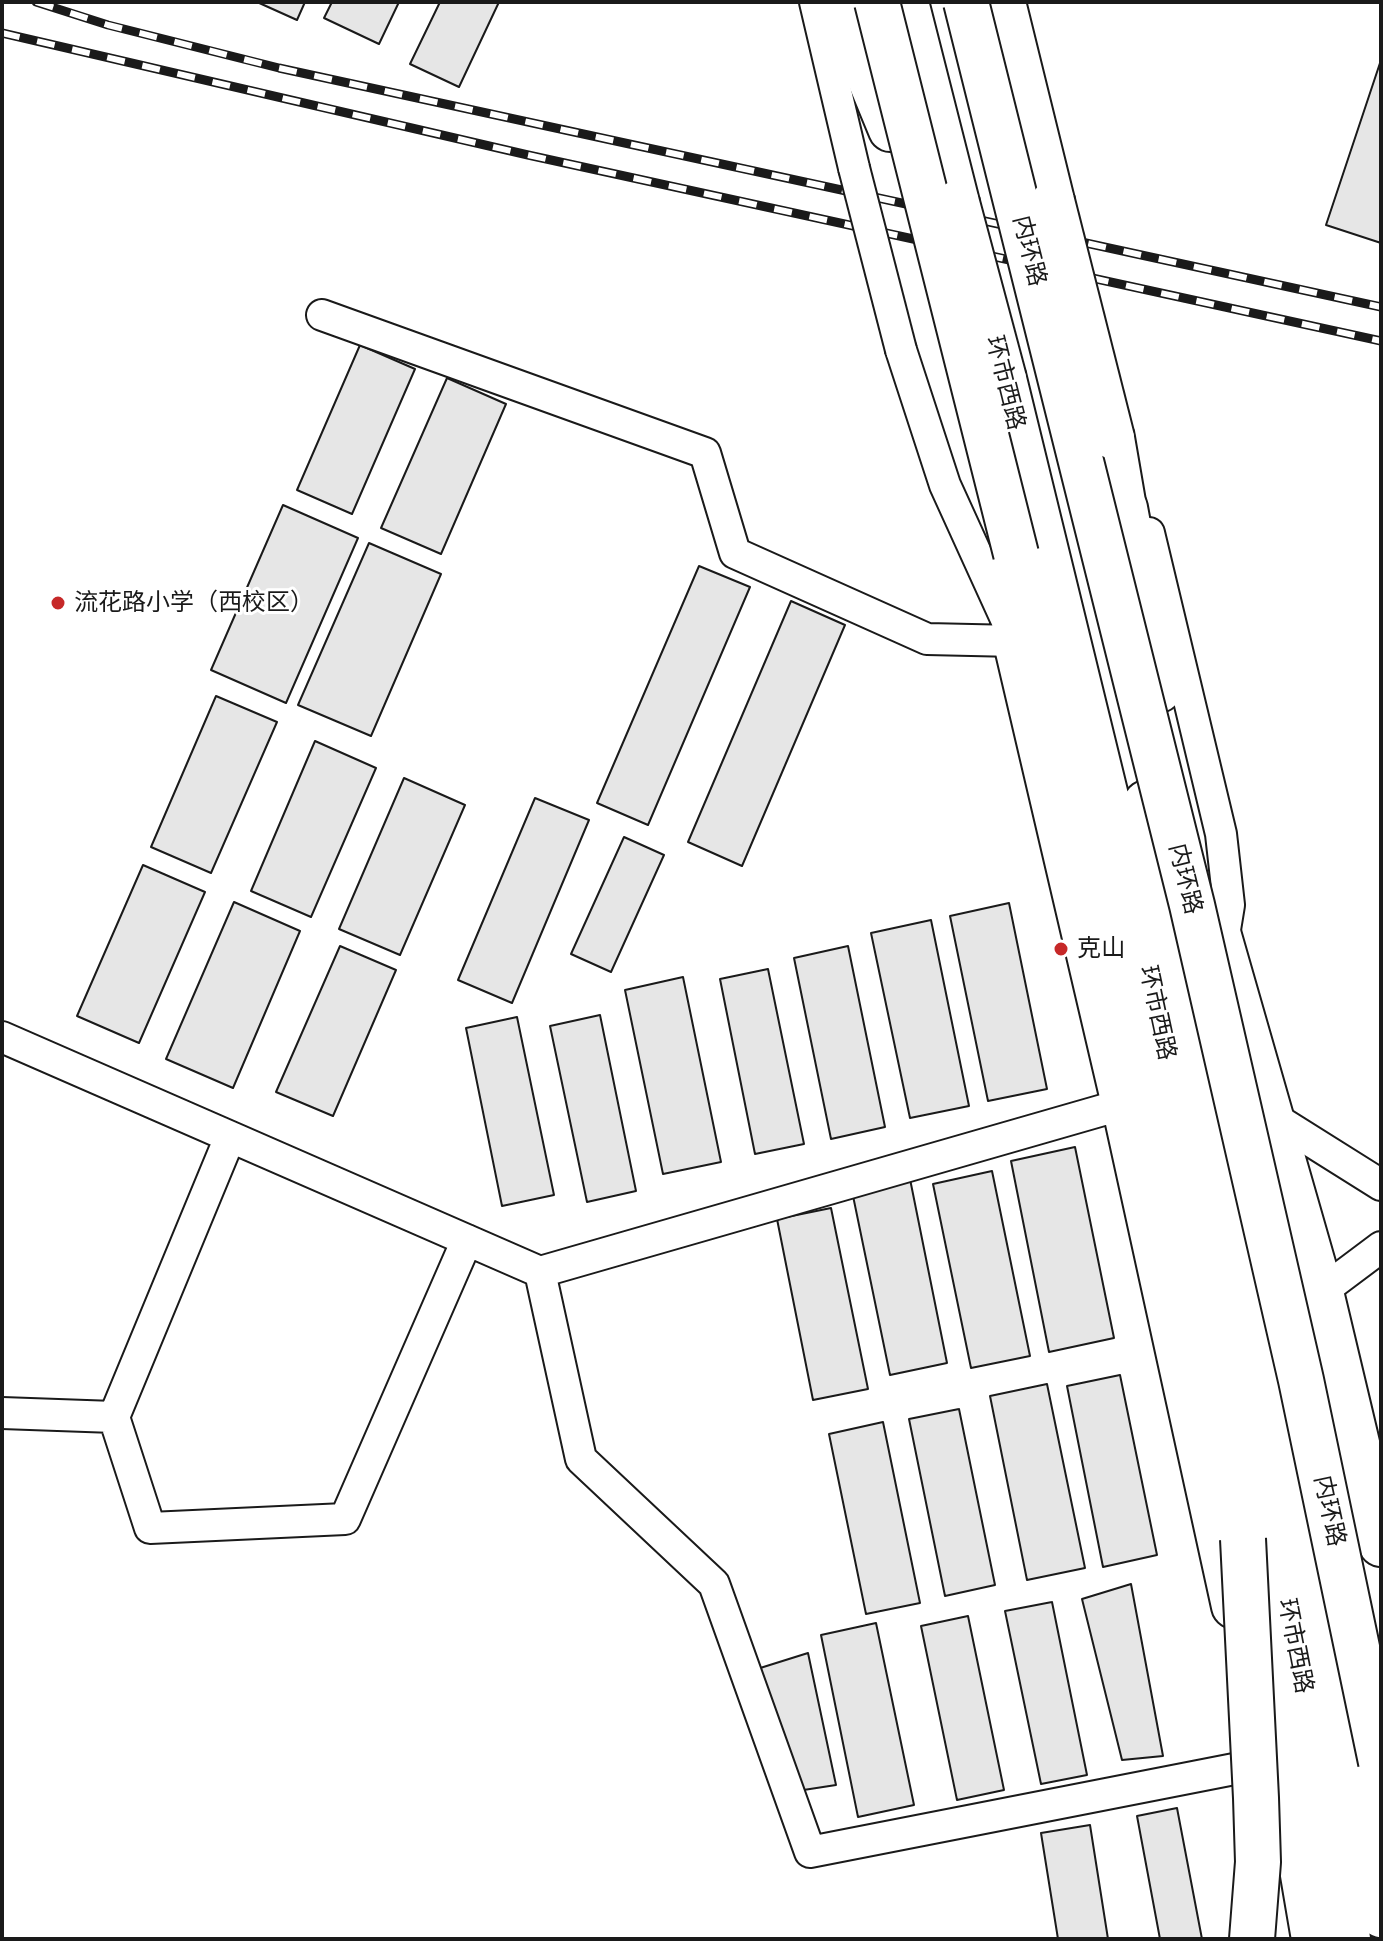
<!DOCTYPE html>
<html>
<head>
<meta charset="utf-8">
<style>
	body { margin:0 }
	#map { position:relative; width:1383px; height:1941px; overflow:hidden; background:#fff; font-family:Figtree,sans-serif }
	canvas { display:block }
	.frame { position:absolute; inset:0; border:4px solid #1a1a1a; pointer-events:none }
</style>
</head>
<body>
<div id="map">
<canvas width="1383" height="1941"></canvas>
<div class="frame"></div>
</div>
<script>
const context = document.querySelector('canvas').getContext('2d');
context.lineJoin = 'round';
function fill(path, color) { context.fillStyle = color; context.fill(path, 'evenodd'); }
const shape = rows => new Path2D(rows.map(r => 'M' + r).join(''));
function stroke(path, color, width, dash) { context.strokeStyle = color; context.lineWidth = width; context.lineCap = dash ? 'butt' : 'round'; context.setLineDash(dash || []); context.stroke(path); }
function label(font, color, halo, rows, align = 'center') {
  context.font = font + ' Figtree,"Noto Sans SC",sans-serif'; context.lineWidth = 6; context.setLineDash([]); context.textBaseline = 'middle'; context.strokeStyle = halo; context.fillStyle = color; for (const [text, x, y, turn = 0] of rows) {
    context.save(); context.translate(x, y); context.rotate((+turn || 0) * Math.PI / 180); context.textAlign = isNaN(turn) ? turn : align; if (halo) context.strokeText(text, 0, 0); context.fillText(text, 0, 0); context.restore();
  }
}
const building = shape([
	[257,2,305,2,297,20,257,2],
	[332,2,399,2,379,44,324,18,332,2],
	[440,2,499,2,459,87,410,64,440,2],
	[1381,60,1381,243,1326,225,1381,60],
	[360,345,415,369,352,514,297,490,360,345],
	[447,378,506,404,441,554,381,528,447,378],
	[283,505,358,538,286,703,211,670,283,505],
	[369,543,441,574,371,736,298,705,369,543],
	[699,566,750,587,648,825,597,803,699,566],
	[791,601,845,625,742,866,688,842,791,601],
	[216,696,277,722,211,873,151,847,216,696],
	[315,741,376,768,311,917,251,891,315,741],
	[404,778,465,805,400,955,339,929,404,778],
	[535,798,589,820,512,1003,458,980,535,798],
	[624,837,664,855,611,972,571,954,624,837],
	[143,865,205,892,139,1043,77,1016,143,865],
	[234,902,300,931,233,1088,166,1059,234,902],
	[1009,903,1047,1089,988,1101,950,916,1009,903],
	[931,920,969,1106,910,1118,871,933,931,920],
	[340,946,396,970,333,1116,276,1092,340,946],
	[848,946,885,1127,831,1139,794,958,848,946],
	[768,969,804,1144,755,1154,720,979,768,969],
	[683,977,721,1162,663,1174,625,990,683,977],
	[600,1015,636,1191,587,1202,550,1026,600,1015],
	[517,1017,554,1195,502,1206,466,1028,517,1017],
	[1075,1147,1114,1338,1049,1352,1011,1161,1075,1147],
	[992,1171,1030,1356,971,1368,933,1184,992,1171],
	[910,1179,947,1363,890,1375,852,1191,910,1179],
	[831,1208,868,1389,813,1400,777,1219,831,1208],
	[1120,1375,1157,1555,1103,1567,1067,1386,1120,1375],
	[1047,1384,1085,1568,1027,1580,990,1396,1047,1384],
	[959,1409,995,1585,945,1596,909,1419,959,1409],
	[883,1422,920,1603,866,1614,829,1434,883,1422],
	[1131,1584,1163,1756,1122,1760,1082,1599,1131,1584],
	[1052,1602,1087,1775,1041,1784,1005,1611,1052,1602],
	[968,1616,1004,1790,957,1800,921,1626,968,1616],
	[876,1623,914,1805,858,1817,821,1635,876,1623],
	[808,1653,836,1785,797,1791,757,1669,808,1653],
	[1177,1808,1202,1939,1160,1939,1137,1816,1177,1808],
	[1090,1825,1108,1939,1058,1939,1041,1833,1090,1825]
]);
fill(building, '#e6e6e6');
stroke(building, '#1a1a1a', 2);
const street = shape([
	[815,2,854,168],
	[322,315,705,453,735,553,927,639,1016,641,945,485,901,350],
	[1149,533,1221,834,1229,905,1221,954],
	[2,1037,540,1272,581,1459,714,1584,810,1852,1265,1763],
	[1271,1116,1381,1185],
	[540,1272,1124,1104],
	[1321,1292,1381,1247],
	[2,1413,114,1417,230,1137],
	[114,1417,150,1528,345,1519,467,1240]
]);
const secondary = shape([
	[1004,2,1053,201],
	[844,19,890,130],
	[1113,438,1125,508,1122,543]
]);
const primary = shape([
	[906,2,957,203],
	[1004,379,1142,944,1258,1468,1292,1628,1348,1939],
	[1125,508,1159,690],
	[1018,651,1124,1104,1234,1606],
	[1146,803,1355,1756,1381,1915],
	[1219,936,1321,1292,1381,1544]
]);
const highway = shape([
	[840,2,844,19],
	[1016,554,1099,890,1216,1410,1260,1623,1314,1939]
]);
stroke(street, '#1a1a1a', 34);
stroke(secondary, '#1a1a1a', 46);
stroke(primary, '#1a1a1a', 48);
stroke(highway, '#1a1a1a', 48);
stroke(street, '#fff', 30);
stroke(secondary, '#fff', 42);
stroke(primary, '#fff', 44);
stroke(highway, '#fff', 44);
const rail = shape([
	[36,2,108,25,279,68,1381,307],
	[2,33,528,155,1381,341]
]);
stroke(rail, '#1a1a1a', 9);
stroke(rail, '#fff', 6, [18]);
const streetBridge = shape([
	[854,168,901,350]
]);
const secondaryBridge = shape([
	[1053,201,1113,438]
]);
const primaryBridge = shape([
	[957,203,1004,379]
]);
const highwayBridge = shape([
	[877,2,1016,554],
	[966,2,1192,905,1301,1380,1381,1762],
	[1243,1539,1256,1798,1258,1862,1252,1939]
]);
stroke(streetBridge, '#1a1a1a', 34, []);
stroke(secondaryBridge, '#1a1a1a', 46, []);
stroke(primaryBridge, '#1a1a1a', 48, []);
stroke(highwayBridge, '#1a1a1a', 48, []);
stroke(streetBridge, '#fff', 30);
stroke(secondaryBridge, '#fff', 42);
stroke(primaryBridge, '#fff', 44);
stroke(highwayBridge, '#fff', 44);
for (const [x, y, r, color] of [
	[58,603,8,"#c62828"],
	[1061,949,8,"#c62828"]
]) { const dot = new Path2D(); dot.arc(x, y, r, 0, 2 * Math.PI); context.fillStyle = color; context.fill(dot); stroke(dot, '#fff', 3); }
label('24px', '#1a1a1a', '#fff', [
	["内环路",1029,251,76],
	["环市西路",1005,383,76],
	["内环路",1185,879,76],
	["环市西路",1157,1013,78],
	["内环路",1329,1511,78],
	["环市西路",1295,1646,79]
]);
label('24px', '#1a1a1a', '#fff', [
	["流花路小学（西校区）",74,603],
	["克山",1077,949]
], 'left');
</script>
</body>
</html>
